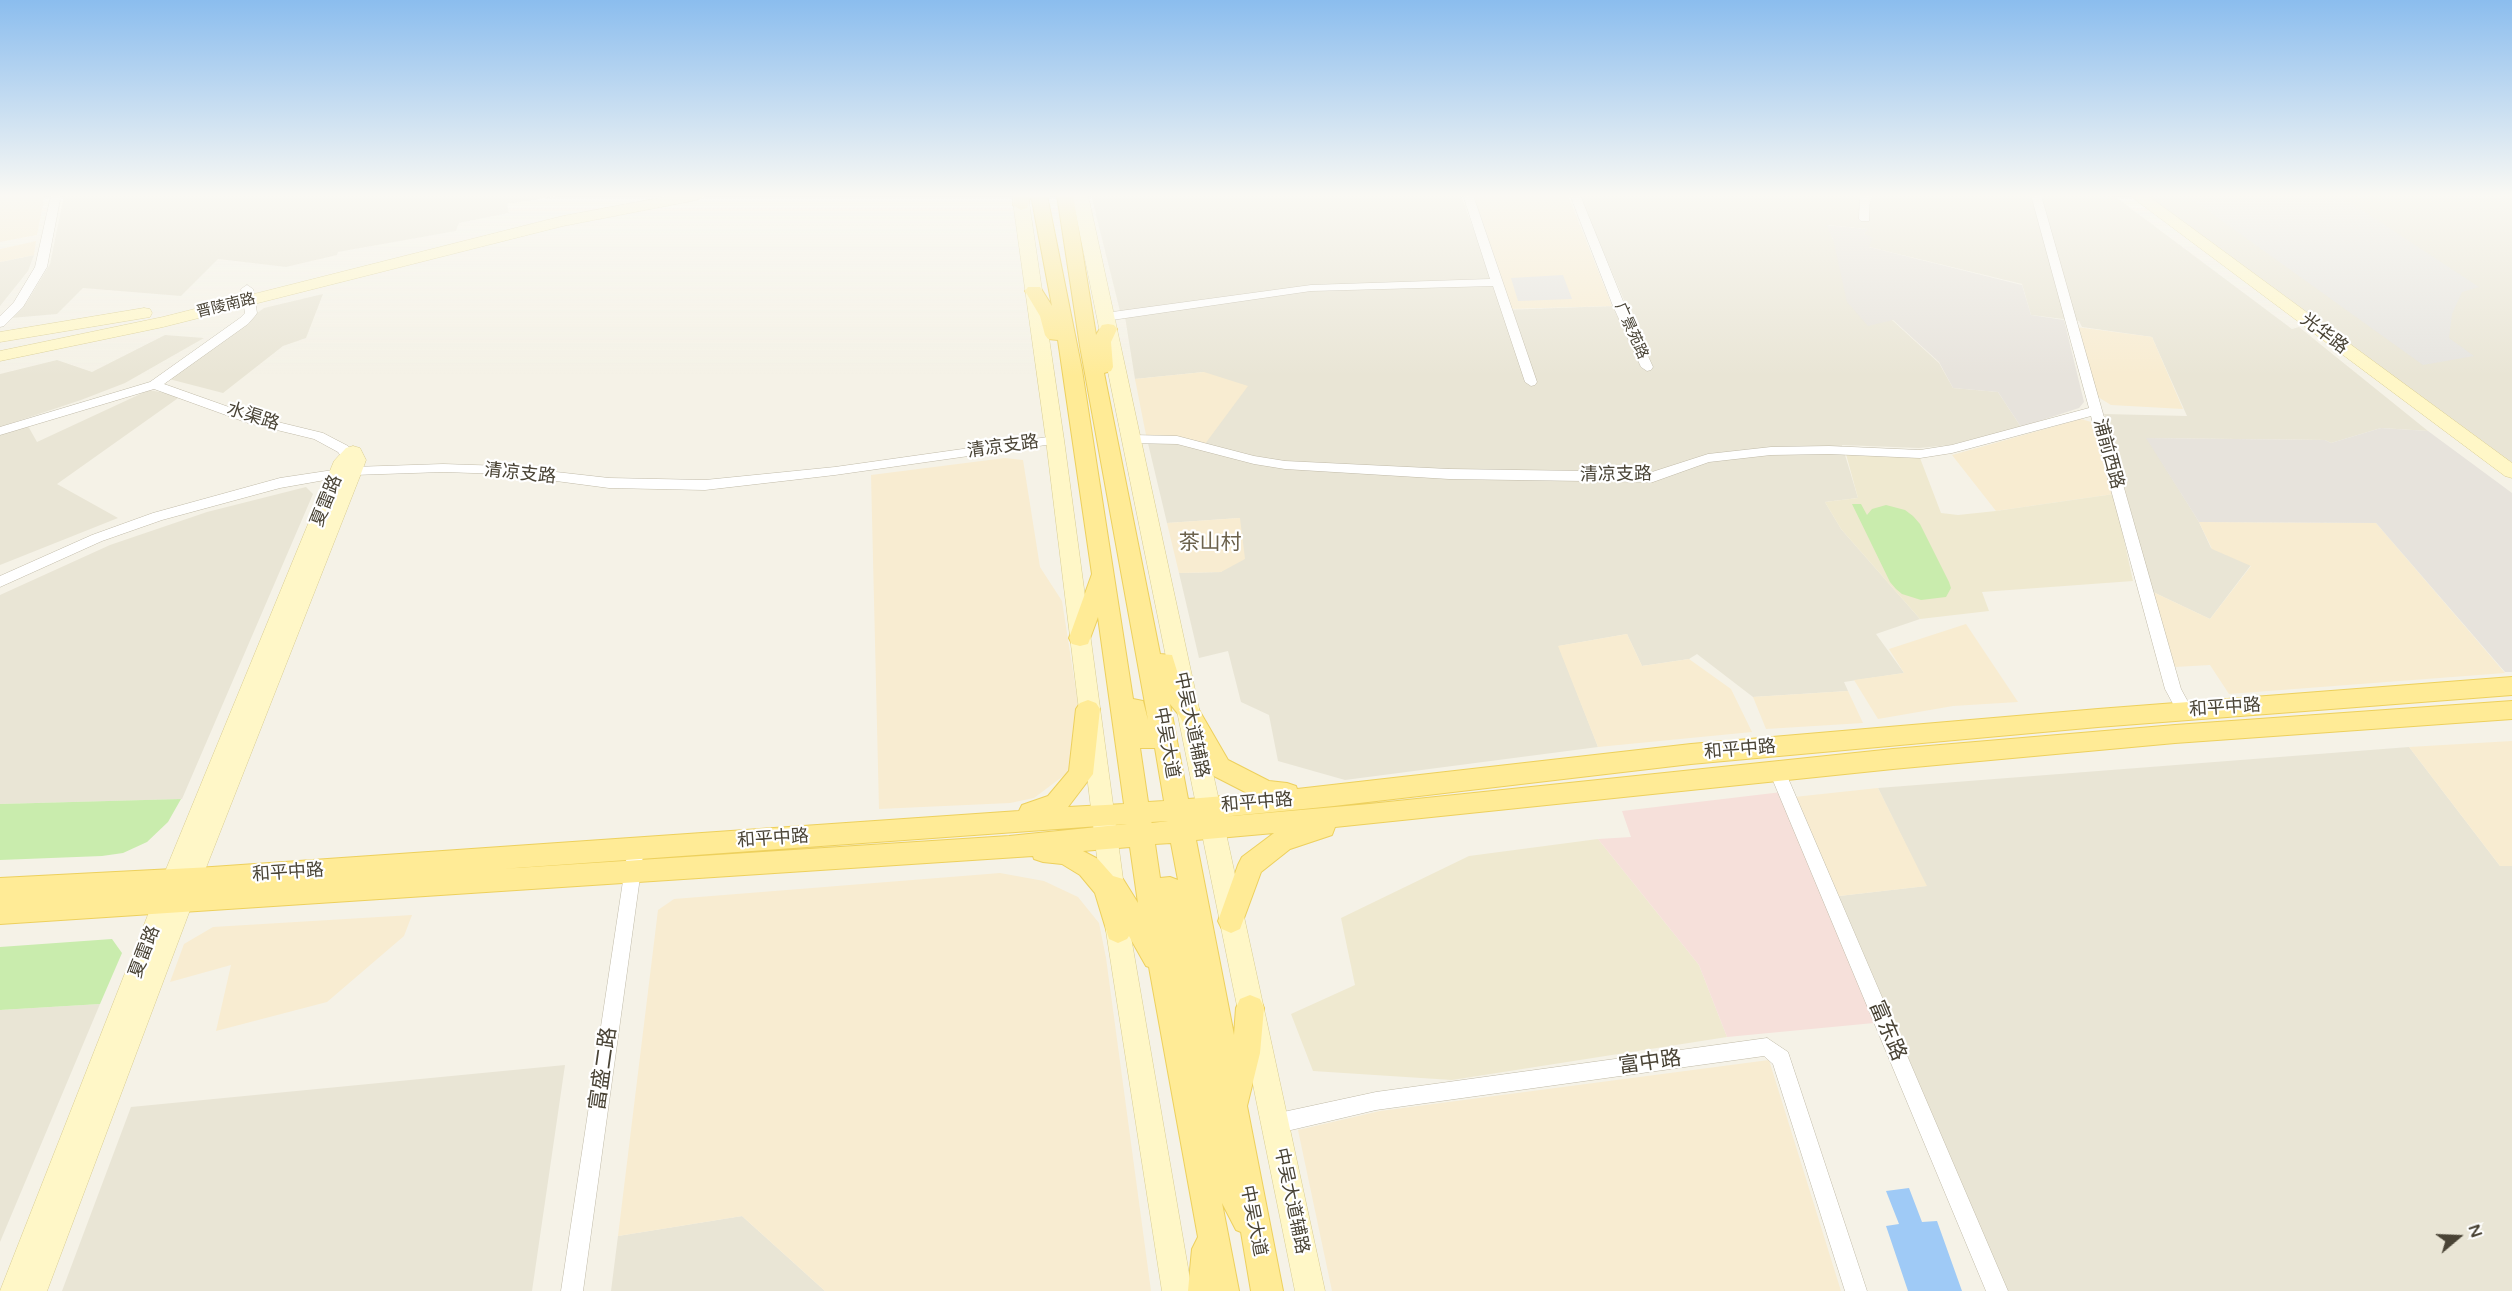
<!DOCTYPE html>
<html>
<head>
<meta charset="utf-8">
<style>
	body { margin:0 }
	#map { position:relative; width:2512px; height:1291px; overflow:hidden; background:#f5f2e7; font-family:"Varela Round",sans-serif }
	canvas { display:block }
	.north { position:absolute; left:2428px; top:1207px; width:60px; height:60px; -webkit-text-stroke:4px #fff; paint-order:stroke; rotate:71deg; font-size:16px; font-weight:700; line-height:24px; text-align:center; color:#494335 }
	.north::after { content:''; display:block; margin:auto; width:21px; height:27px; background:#494335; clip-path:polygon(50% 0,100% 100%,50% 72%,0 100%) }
</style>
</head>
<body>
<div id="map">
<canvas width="2512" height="1291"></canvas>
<div class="north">N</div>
</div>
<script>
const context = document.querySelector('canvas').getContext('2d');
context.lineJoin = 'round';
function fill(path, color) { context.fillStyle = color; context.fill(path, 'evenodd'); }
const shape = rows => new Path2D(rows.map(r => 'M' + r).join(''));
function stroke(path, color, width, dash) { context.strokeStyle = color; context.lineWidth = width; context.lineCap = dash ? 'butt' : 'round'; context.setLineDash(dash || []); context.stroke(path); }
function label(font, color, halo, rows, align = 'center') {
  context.font = font + ' "Varela Round","Noto Sans SC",sans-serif'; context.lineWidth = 4.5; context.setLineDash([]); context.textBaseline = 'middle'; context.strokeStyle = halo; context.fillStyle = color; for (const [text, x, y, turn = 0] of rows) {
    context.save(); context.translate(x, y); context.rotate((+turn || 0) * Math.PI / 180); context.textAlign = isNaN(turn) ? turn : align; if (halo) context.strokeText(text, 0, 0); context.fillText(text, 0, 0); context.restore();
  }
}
fill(shape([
	[64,195,563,195,507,204,509,213,459,223,456,231,338,252,337,255,286,267,218,259,181,296,83,288,57,314,11,318,27,302,50,264],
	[1091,195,1461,195,1503,310,1612,306,1642,364,1651,363,1579,195,1859,195,1862,201,1859,209,1869,208,1872,195,2113,195,2292,329,2299,327,2428,431,2381,428,2331,443,2325,440,2147,438,2199,522,2211,548,2251,565,2210,619,2153,592,2104,414,2187,416,2152,337,2082,327,2079,321,2031,315,2022,284,1869,247,1864,234,1867,229,1827,225,1833,239,1892,320,1939,363,1953,388,1998,392,2021,427,1950,445,1919,448,1842,445,1858,498,1825,502,1841,529,1920,619,1876,634,1904,673,1844,682,1848,691,1753,697,1697,654,1689,659,1642,666,1627,634,1559,646,1598,747,1345,780,1278,761,1269,715,1241,702,1228,651,1199,658,1179,573,1221,572,1240,518,1167,523,1146,435,1181,437,1205,444,1204,372,1135,379,1125,317,1305,286,1120,311],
	[2146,195,2512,195,2512,463],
	[34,255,28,271,0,306,0,262],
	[323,294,306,338,283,346,223,393,169,379,264,308],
	[165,335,204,338,125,383,81,400,0,427,0,374,57,360,92,372],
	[149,390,181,396,57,484,118,518,0,565,0,435,28,426,37,442],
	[306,487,313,494,182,799,0,804,0,595,110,545,207,512],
	[2409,747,2500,866,2512,866,2512,1291,2008,1291,1839,896,1926,886,1878,788],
	[100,1004,0,1242,0,1010],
	[565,1065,532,1291,62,1291,131,1107],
	[742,1216,825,1291,611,1291,618,1236]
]), '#e9e5d5');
fill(shape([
	[0,195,45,195,37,235,0,242],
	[1471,195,1568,195,1612,306,1510,309],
	[36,241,34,255,0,262,0,249],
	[2077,327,2152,337,2183,409,2111,405,2098,397],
	[1204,372,1248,386,1205,444,1181,437,1146,435,1135,379],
	[2081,419,2091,422,2114,494,1996,511,1952,455],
	[1005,458,1023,460,1040,567,1062,601,1079,710,1078,754,1066,774,1034,798,1010,803,879,809,871,475],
	[1240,518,1245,559,1221,572,1179,573,1167,523],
	[2199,522,2376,523,2505,673,2229,694,2210,665,2175,667,2153,592,2210,619,2251,566,2212,549],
	[1966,624,2018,702,1953,706,1878,719,1854,680,1904,673,1889,649],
	[1627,634,1642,666,1689,659,1731,689,1752,732,1598,747,1558,646],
	[1848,691,1863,723,1766,729,1753,697],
	[2512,741,2512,866,2500,866,2409,747],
	[1878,788,1927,886,1839,896,1794,797],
	[1000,873,1044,881,1078,897,1099,923,1106,958,1151,1291,825,1291,742,1216,618,1236,658,910,674,899],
	[412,915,404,936,327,1002,216,1031,231,965,170,982,184,944,213,927],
	[1769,1060,1841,1291,1332,1291,1298,1130,1380,1111]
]), '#f8ecd1');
fill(shape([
	[1826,225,1868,229,1864,234,1873,237,1869,247,2022,285,2031,315,2064,320,2084,402,2079,408,2021,427,1998,392,1953,388,1939,362,1893,320,1868,326,1847,302,1833,239],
	[2381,428,2428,431,2512,493,2512,672,2505,672,2376,523,2199,522,2146,438,2325,440,2331,443]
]), '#e7e3dc');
fill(shape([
	[1846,454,1920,458,1941,513,1958,515,1996,511,2114,494,2133,581,1982,592,1989,611,1920,619,1841,529,1825,502,1858,498],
	[1598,839,1699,965,1727,1037,1452,1080,1313,1071,1291,1014,1355,985,1341,918,1469,856]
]), '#efe9d0');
fill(shape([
	[1782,792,1874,1023,1727,1037,1699,965,1598,839,1631,837,1622,811]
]), '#f6e0da');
fill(shape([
	[1852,504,1861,504,1867,515,1872,509,1886,505,1905,510,1913,516,1920,524,1949,582,1951,588,1946,597,1921,600,1902,594,1896,589,1890,582],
	[181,799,168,822,147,842,123,853,102,856,0,860,0,804],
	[112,939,122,953,100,1004,0,1010,0,947]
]), '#c9ecad');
fill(shape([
	[2186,195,2339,195,2479,287,2462,292,2452,314,2449,338,2474,356,2423,365],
	[1563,275,1572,299,1518,301,1511,278]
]), '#e6e4df');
fill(shape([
	[1909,1188,1922,1222,1937,1221,1962,1291,1908,1291,1886,1226,1899,1224,1886,1191]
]), '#9fcaf6');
const street = shape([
	[51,195,61,195,47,267,23,307,4,326,0,327,0,316,14,302,35,267,51,195],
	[1463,195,1473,195,1537,382,1535,385,1531,386,1525,382,1493,286,1311,291,1105,321,1099,317,1105,313,1311,285,1490,279,1463,195],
	[1570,195,1580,195,1625,306,1653,367,1651,370,1647,371,1641,367,1613,306,1570,195],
	[1860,195,1870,195,1869,221,1861,221,1859,219,1860,195],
	[2031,195,2041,195,2181,689,2193,711,2191,715,2185,717,2179,715,2165,689,2091,416,1952,453,1920,458,1829,454,1771,455,1709,462,1653,482,1449,479,1285,469,1254,464,1177,444,1131,443,1124,439,1131,435,1177,436,1254,456,1285,461,1449,469,1652,472,1708,454,1771,447,1829,446,1920,450,1952,445,2089,408,2031,195],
	[247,285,253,289,257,313,255,316,248,324,164,384,257,417,323,433,348,446,355,456,353,459,343,459,338,452,314,439,248,423,154,389,0,435,0,427,150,382,240,318,245,313,241,289,247,285],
	[1055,436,1060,437,1062,440,1060,443,835,475,705,490,609,488,503,474,443,472,353,475,280,488,162,520,102,541,0,587,0,576,92,535,153,513,280,478,353,467,443,464,503,466,609,478,705,480,835,467,1055,436],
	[1777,764,1783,766,1785,771,2008,1291,1986,1291,1769,771,1771,766,1777,764],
	[636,841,642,843,644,848,583,1291,561,1291,628,848,630,843,636,841],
	[1767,1038,1788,1052,1790,1058,1867,1291,1845,1291,1773,1064,1764,1056,1376,1110,1274,1134,1267,1131,1264,1124,1267,1117,1274,1114,1376,1092,1767,1038]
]);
const secondary = shape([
	[674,195,705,195,697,200,563,226,163,327,0,361,0,351,163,317,563,216,674,195],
	[1012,195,1028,195,1064,440,1130,931,1192,1291,1162,1291,1106,931,1046,440,1012,195],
	[1072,195,1088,195,1325,1291,1295,1291,1072,195],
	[2129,195,2147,195,2512,463,2512,478,2505,476,2129,195],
	[144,308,150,309,152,313,150,317,0,342,0,332,144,308],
	[353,446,360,448,366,460,362,471,202,878,47,1291,0,1291,162,879,334,461,346,448,353,446]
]);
const primary = shape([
	[1015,195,1047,195,1082,370,1133,699,1143,701,1148,720,1080,346,1057,195,1073,195,1096,335,1102,325,1108,324,1114,325,1117,329,1111,342,1113,367,1111,371,1104,373,1160,654,1172,655,1181,684,1195,703,1228,760,1269,781,1287,783,1296,786,1297,789,1691,744,2098,709,2512,677,2512,695,2098,727,1691,764,1334,806,1221,817,1369,804,1893,749,2175,725,2512,701,2512,719,2175,743,1893,769,1335,827,1332,835,1290,849,1261,872,1240,929,1231,933,1222,929,1218,921,1238,865,1242,857,1274,833,1196,840,1234,1035,1236,1008,1240,999,1250,995,1260,999,1264,1008,1260,1053,1247,1106,1283,1291,1251,1291,1241,1232,1236,1230,1222,1203,1239,1291,1188,1291,1192,1249,1198,1237,1149,967,1146,966,1129,936,1127,939,1118,943,1109,939,1095,893,1080,875,1062,864,1043,862,1034,859,1033,856,0,924,0,900,18,899,0,900,0,878,212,867,1019,811,1022,805,1048,796,1069,771,1076,709,1080,703,1088,700,1096,703,1100,709,1093,774,1068,807,1124,804,1098,617,1088,644,1080,646,1072,644,1069,638,1092,574,1058,340,1048,339,1045,335,1040,316,1025,291,1028,287,1040,287,1052,306,1031,195,1027,208,1021,210,1013,205,1015,195],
	[1170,704,1179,715,1210,774,1249,794,1188,799,1170,704],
	[1140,748,1155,748,1164,801,1148,802,1140,748],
	[1168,821,1152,823,1151,822,1168,821],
	[1127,824,1009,836,501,869,1127,824],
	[1171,843,1178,880,1170,877,1160,878,1155,844,1171,843],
	[1130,847,1138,903,1123,879,1113,876,1098,859,1083,851,1130,847]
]);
stroke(street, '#c1bba9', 1);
stroke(secondary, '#d9cd93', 1);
stroke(primary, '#edd05d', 2);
fill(street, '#fff');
fill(secondary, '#fff7c7');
fill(primary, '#ffeb96');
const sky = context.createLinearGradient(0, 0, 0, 376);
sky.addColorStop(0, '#8bbdee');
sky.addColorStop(0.52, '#faf9f4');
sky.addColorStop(1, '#faf9f400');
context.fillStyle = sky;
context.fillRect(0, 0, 2512, 376);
label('15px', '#494335', '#fff', [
	["晋陵南路",226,306,-14],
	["广景苑路",1631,331,66]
]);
label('18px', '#494335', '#fff', [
	["光华路",2324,334,37],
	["水渠路",253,417,18],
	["清凉支路",1003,447,-8],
	["浦前西路",2108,454,75],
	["清凉支路",520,474,6],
	["清凉支路",1616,475,-1],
	["夏雷路",327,501,-68],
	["和平中路",2225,708,-4],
	["中吴大道辅路",1191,725,78],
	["中吴大道",1166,743,80],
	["和平中路",1740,750,-5],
	["和平中路",1257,803,-5],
	["和平中路",773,839,-4],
	["和平中路",288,873,-4],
	["夏雷路",145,952,-69],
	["中吴大道辅路",1291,1201,78],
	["中吴大道",1253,1221,79]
]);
label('21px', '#6c624c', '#fff', [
	["茶山村",1210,543]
]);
label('21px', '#494335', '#fff', [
	["富东路",1887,1031,67],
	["富中路",1650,1063,-8],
	["富盛二路",604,1069,-82]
]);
</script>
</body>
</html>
